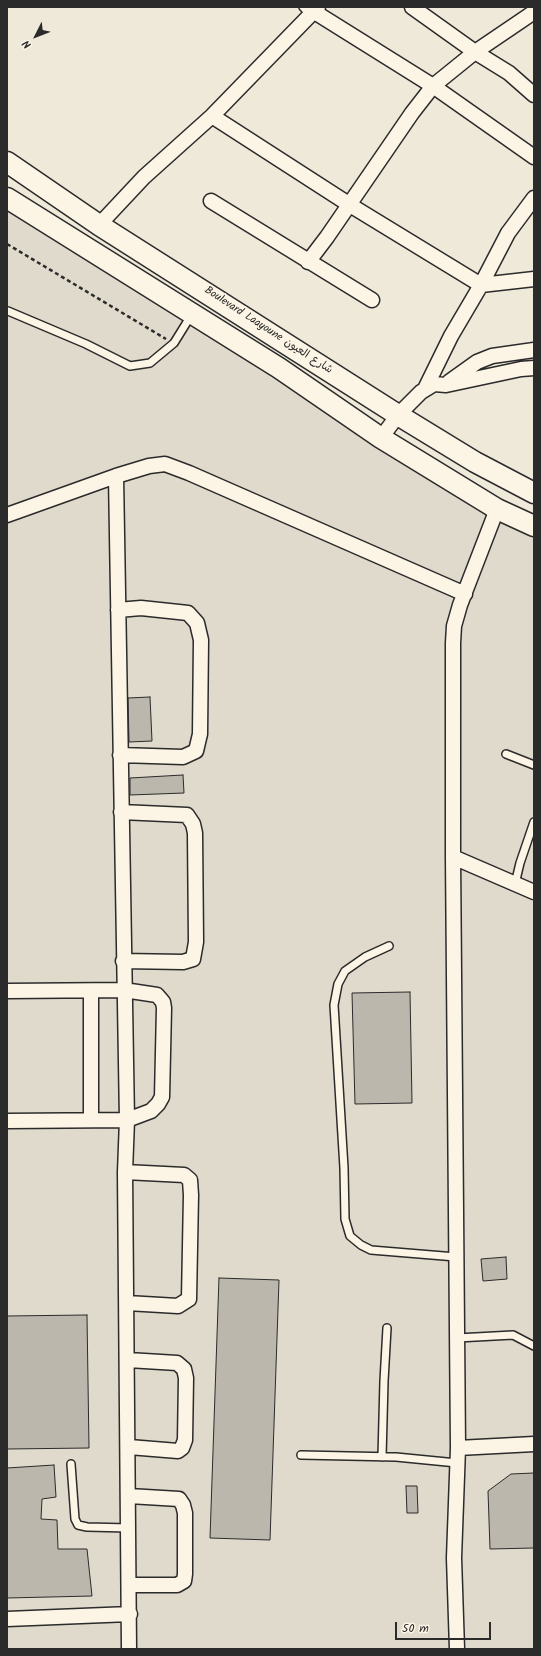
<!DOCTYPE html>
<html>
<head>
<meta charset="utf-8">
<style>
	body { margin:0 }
	#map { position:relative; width:541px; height:1656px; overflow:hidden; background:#efe9da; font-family:Kalam,sans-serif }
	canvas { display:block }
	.frame { position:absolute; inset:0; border:8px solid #2b2b2b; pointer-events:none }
	.north { position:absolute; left:16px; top:16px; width:40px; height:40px; -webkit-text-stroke:3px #fcf5e5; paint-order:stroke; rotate:228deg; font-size:11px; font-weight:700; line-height:16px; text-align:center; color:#2b2b2b }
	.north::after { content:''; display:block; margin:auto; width:14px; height:18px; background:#2b2b2b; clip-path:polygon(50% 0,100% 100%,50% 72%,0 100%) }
	.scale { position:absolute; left:395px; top:1622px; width:96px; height:18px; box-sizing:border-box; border:2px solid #2b2b2b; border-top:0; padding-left:5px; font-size:12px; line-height:14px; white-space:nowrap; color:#2b2b2b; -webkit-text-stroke:3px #fcf5e5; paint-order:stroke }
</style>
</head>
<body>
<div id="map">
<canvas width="541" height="1656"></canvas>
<div class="frame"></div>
<div class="north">N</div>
<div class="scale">50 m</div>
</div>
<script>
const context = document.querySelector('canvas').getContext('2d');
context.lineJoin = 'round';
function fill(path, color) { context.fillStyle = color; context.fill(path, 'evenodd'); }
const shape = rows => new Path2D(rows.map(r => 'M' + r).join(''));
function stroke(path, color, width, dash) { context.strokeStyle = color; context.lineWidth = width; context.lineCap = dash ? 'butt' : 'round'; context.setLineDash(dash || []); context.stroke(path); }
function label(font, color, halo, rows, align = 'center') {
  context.font = font + ' Kalam,"Playpen Sans Arabic",sans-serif'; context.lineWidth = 3.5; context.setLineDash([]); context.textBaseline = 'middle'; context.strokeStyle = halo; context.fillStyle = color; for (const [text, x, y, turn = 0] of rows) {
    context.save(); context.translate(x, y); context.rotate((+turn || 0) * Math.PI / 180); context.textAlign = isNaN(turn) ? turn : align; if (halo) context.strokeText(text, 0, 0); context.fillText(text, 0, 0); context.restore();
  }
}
fill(shape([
	[7,198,534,526,534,1649,7,1649]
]), '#e0dacc');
const building = shape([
	[150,697,152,741,129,742,128,698,150,697],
	[183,775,184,793,130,795,130,778,183,775],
	[410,992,412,1103,355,1104,352,993,410,992],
	[506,1257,507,1279,483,1281,481,1259,506,1257],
	[219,1278,279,1280,270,1540,210,1538,219,1278],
	[87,1315,89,1448,7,1449,7,1316,87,1315],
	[54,1465,56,1497,42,1499,41,1519,57,1520,58,1549,87,1549,92,1596,7,1598,7,1468,54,1465],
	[534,1473,534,1548,490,1549,488,1491,511,1474,534,1473],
	[406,1486,417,1486,418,1513,407,1513,406,1486]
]);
fill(building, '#bcb7ac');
stroke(building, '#2b2b2b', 1);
const lane = shape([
	[303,7,310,15],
	[8,311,86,344,130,366,150,363,174,343,192,314],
	[506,754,534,765],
	[515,884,520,863,534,822],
	[389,946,365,957,345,971,338,984,334,1005,344,1168,345,1219,350,1236,361,1245,371,1250,456,1257],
	[457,1338,513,1335,534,1346],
	[301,1455,396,1457,457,1463],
	[382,1457,384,1381,387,1328],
	[71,1464,75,1519,78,1525,87,1527,129,1528]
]);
const street = shape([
	[412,7,475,52,509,73,534,95],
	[313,11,433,86,534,157],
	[212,116,350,205,481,285,534,279],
	[211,201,372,300],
	[99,225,144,177,212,116,318,7],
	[308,262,327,237,412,113,433,86,475,52,534,12],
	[449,382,477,362,492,356,534,350],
	[425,389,451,336,481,285,508,233,534,198],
	[381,438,398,415,421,392,434,384,446,385,521,369,534,368],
	[116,476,127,1120,125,1172,129,1649],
	[7,515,116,476,149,466,165,464,189,473,465,594],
	[118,610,141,608,188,613,197,623,201,640,200,734,196,751,183,757,120,755],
	[121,812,187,815,193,824,195,833,196,942,193,959,183,962,123,961],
	[453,857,534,892],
	[7,991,124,990,157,995,163,1002,164,1008,162,1097,158,1104,151,1111,127,1120,7,1121],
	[91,991,91,1119],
	[125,1172,184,1175,190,1180,191,1195,189,1299,178,1306,127,1303],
	[128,1360,177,1363,184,1369,186,1378,185,1440,182,1448,178,1451,129,1447],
	[458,1448,534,1444],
	[129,1496,179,1499,183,1505,185,1513,185,1574,184,1581,177,1585,130,1585],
	[7,1619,130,1614],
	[457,1649,454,1558,458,1448,453,857,453,643,454,626,460,605,497,509]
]);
const secondary = shape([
	[7,162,99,225,398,415,475,462,534,493],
	[7,198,279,368,381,438,497,509,534,526]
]);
stroke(lane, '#2b2b2b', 10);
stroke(street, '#2b2b2b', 17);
stroke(secondary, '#2b2b2b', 23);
stroke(shape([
	[7,244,166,339]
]), '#2b2b2b', 2.5, [4, 3]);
stroke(lane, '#fcf5e5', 7);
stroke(street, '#fcf5e5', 14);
stroke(secondary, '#fcf5e5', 20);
label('11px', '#2b2b2b', '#fcf5e5', [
	["Boulevard Laayoune شارع العيون",268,331,33]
]);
</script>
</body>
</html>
